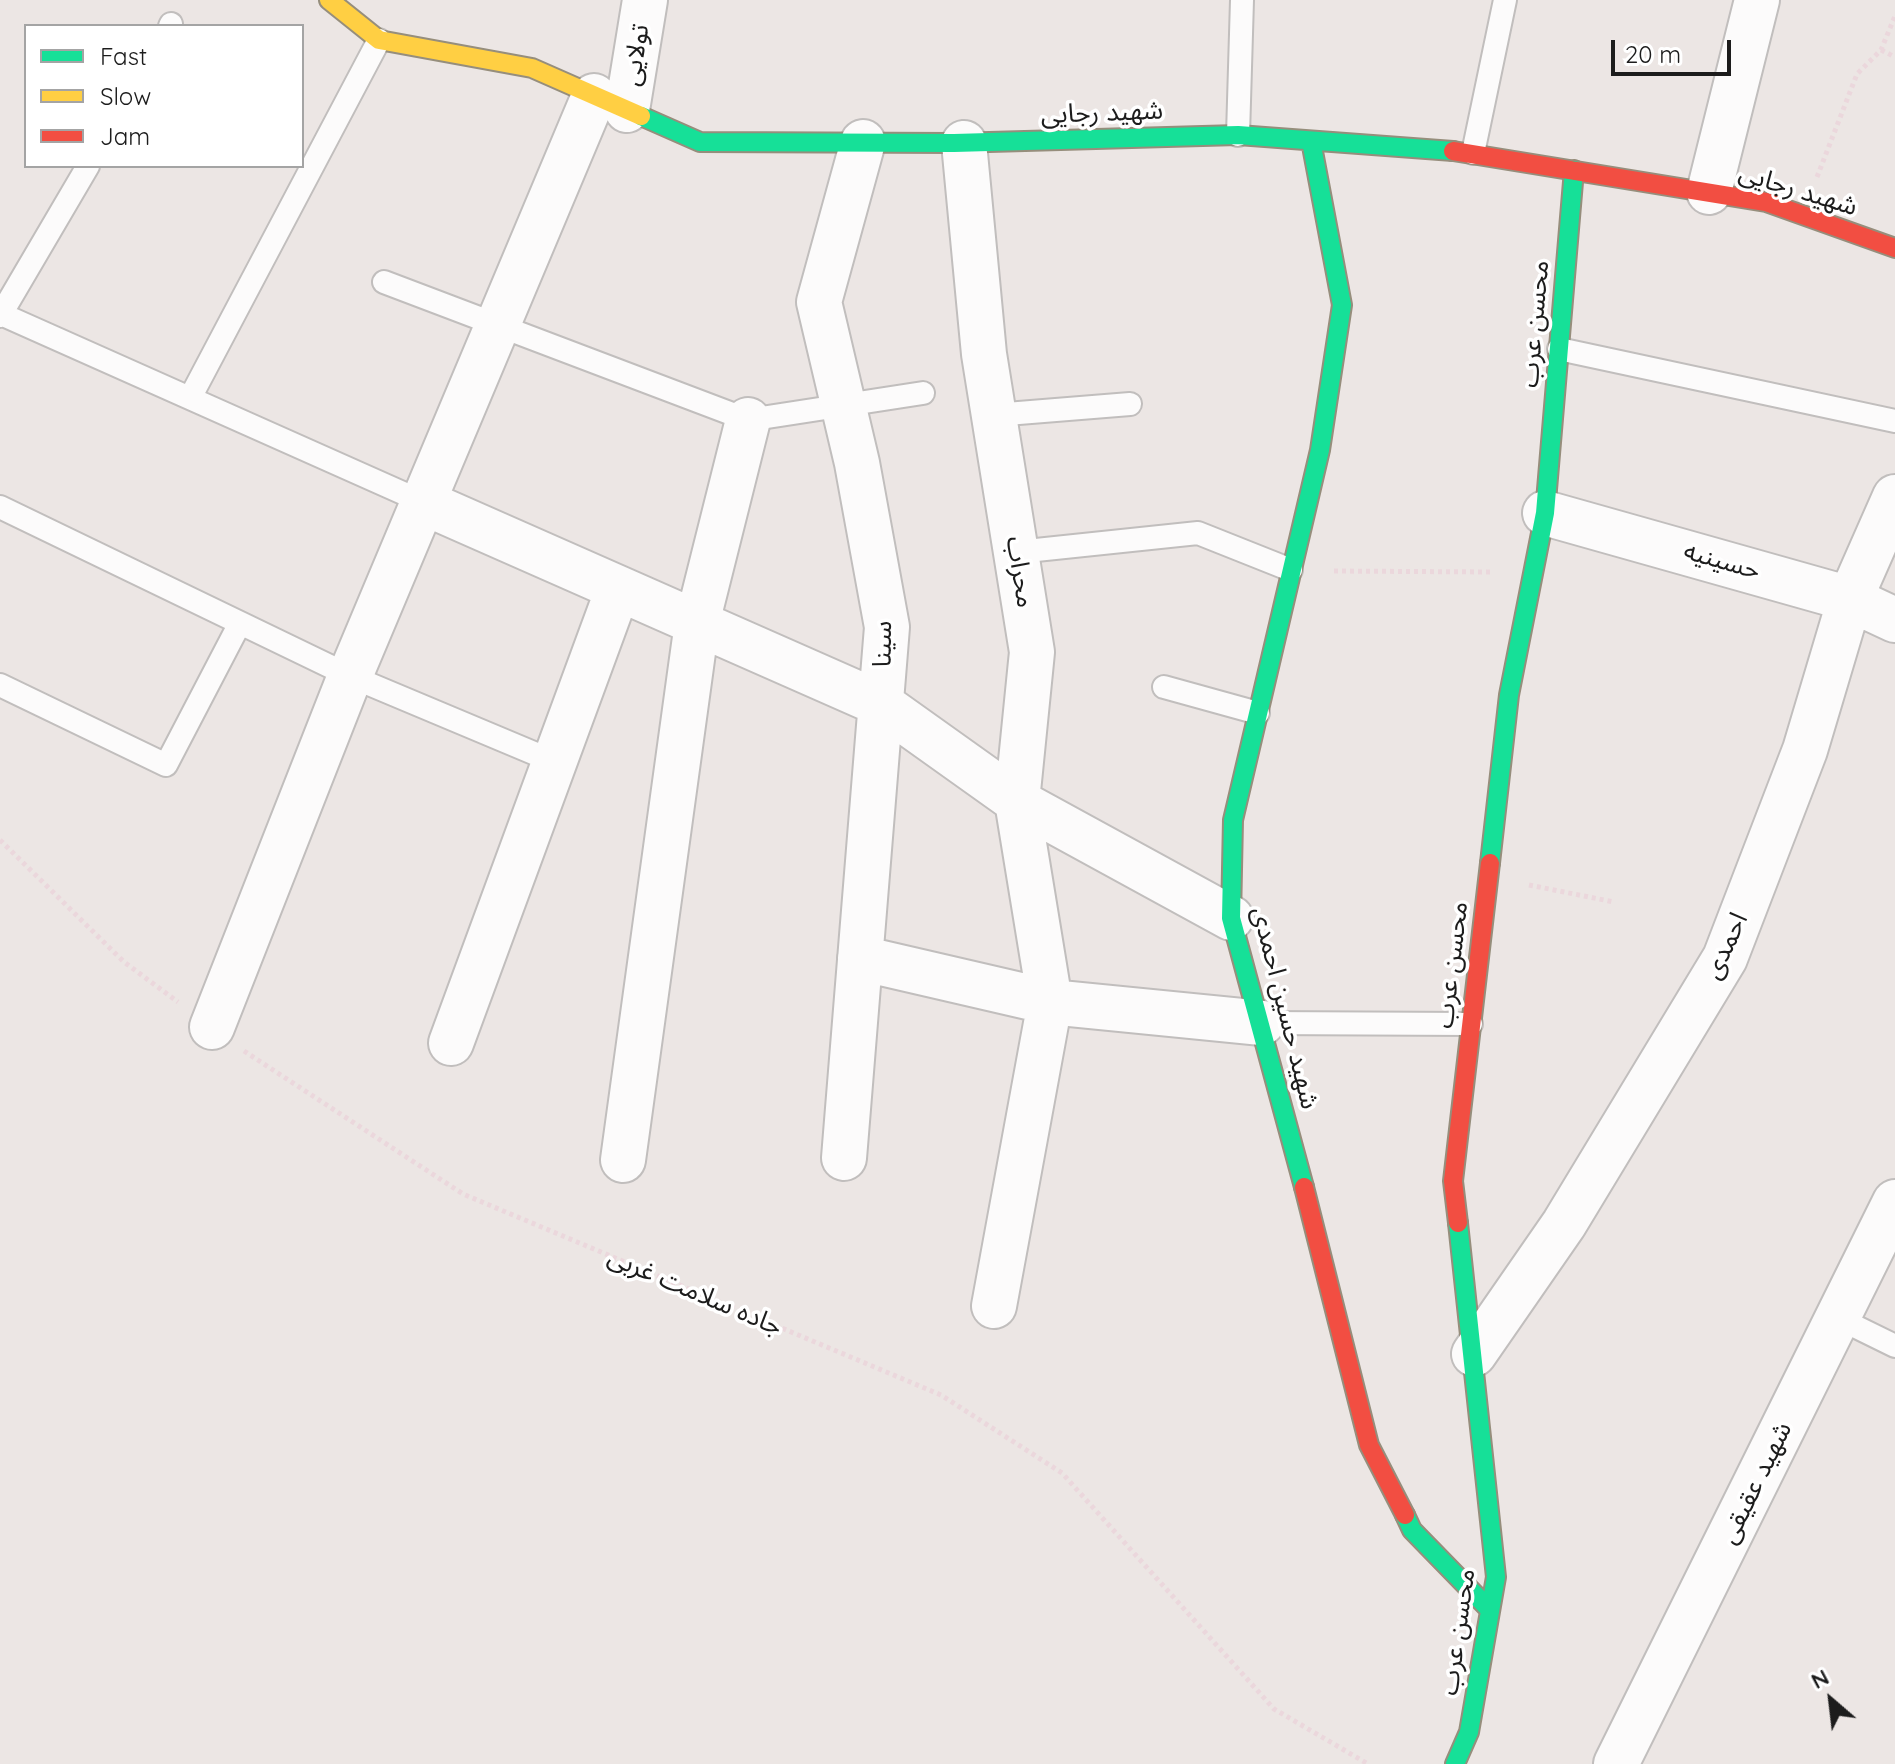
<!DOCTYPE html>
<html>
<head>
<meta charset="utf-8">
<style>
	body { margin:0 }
	#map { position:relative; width:1895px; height:1764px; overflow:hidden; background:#ece6e4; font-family:Quicksand,sans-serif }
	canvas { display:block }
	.legend { position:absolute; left:24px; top:24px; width:280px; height:144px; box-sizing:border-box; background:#fff; border:2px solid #a4a4a4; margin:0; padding:10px 14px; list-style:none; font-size:24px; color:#1c1c1c }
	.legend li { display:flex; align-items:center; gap:16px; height:40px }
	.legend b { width:40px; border:2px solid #a4a4a4 }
	.north { position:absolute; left:1791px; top:1660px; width:80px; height:80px; -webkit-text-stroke:6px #fff; paint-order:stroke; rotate:332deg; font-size:22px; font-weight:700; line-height:32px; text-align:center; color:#1c1c1c }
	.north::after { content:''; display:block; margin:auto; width:28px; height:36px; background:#1c1c1c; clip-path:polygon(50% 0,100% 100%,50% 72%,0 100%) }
	.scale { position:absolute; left:1611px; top:40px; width:120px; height:36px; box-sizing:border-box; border:4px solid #1c1c1c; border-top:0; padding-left:10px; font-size:24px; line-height:28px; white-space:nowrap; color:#1c1c1c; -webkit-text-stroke:6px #fff; paint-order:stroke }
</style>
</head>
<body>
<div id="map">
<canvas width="1895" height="1764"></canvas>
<ul class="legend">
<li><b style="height:10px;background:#16e098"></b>Fast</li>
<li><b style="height:10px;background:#ffcf43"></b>Slow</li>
<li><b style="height:10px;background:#f24e42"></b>Jam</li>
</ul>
<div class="north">N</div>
<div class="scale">20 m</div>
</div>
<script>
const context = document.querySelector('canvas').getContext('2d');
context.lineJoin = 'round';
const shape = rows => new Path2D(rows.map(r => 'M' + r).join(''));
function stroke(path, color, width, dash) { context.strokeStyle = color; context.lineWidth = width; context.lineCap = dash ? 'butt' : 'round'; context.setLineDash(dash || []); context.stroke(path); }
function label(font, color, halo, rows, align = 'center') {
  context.font = font + ' Quicksand,"Noto Sans Arabic",sans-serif'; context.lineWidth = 7; context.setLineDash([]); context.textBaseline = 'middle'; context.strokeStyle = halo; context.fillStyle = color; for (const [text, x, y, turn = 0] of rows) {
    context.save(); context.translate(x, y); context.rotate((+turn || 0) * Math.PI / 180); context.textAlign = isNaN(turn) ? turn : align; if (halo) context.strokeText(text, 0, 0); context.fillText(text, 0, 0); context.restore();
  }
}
const lane = shape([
	[170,26,171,24],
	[1238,135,1242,0],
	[1473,153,1505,0],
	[384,282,748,420,923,393],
	[1,314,423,502],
	[0,316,88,166],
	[1559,349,1895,421],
	[190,398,379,40],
	[994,415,1130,404],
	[0,507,350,676,555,762],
	[1017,552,1198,533,1291,570],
	[0,685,166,765,240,623],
	[1164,687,1258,713],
	[1262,1023,1471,1024],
	[1838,1318,1895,1346]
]);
const street = shape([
	[627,110,645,0],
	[964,143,984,354,1032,652,1017,801,1050,1002,994,1306],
	[1709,192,1757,0],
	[423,502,881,704,1017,801,1231,918],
	[1545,513,1850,599,1895,620],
	[860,958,1050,1002,1262,1023],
	[212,1027,350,676,594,96],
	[451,1043,618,589],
	[844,1158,887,627,857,463,819,302,863,142],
	[623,1160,697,623,748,420],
	[1474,1354,1564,1224,1725,958,1805,750,1850,599,1895,497],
	[1616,1764,1895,1202]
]);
const fast = shape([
	[641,116,700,142,954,143,1238,135,1453,151],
	[1490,863,1509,695,1545,513,1574,170],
	[1304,1187,1231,918,1233,820,1320,450,1342,305,1311,141],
	[1405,1515,1412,1530,1490,1610],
	[1455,1764,1469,1732,1496,1577,1458,1223]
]);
const slow = shape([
	[329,0,379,40,532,68,641,116]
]);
const jam = shape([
	[1453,151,1766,202,1895,248],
	[1304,1187,1369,1445,1405,1515],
	[1458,1223,1453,1181,1490,863]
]);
stroke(lane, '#c1bebd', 26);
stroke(street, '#c1bebd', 48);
stroke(fast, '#968e7c', 22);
stroke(slow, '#968e7c', 22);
stroke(jam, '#968e7c', 22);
stroke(shape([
	[1881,50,1895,57],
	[1817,177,1857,74,1881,50,1895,16],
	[1334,571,1492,572],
	[0,840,124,962,178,1002],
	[1529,885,1614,902],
	[244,1051,463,1194,941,1395,1062,1473,1274,1709,1368,1764]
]), '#ebd7dc', 5, [4, 4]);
stroke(lane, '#fcfbfb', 22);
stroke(street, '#fcfbfb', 44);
stroke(fast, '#16e098', 18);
stroke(slow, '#ffcf43', 18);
stroke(jam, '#f24e42', 18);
label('26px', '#1c1c1c', '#fff', [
	["تولایی",636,55,-81],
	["شهید رجایی",1102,113,-2],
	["شهید رجایی",1798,190,17],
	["محسن عرب",1535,324,-85],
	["حسینیه",1722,561,16],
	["محراب",1020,572,81],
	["سینا",883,644,-89],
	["احمدی",1726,946,-65],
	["محسن عرب",1452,965,-83],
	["شهید حسین احمدی",1285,1008,76],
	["جاده سلامت غربی",695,1292,23],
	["شهید عقیقی",1756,1483,-64],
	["محسن عرب",1458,1632,-82]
]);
</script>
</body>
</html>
